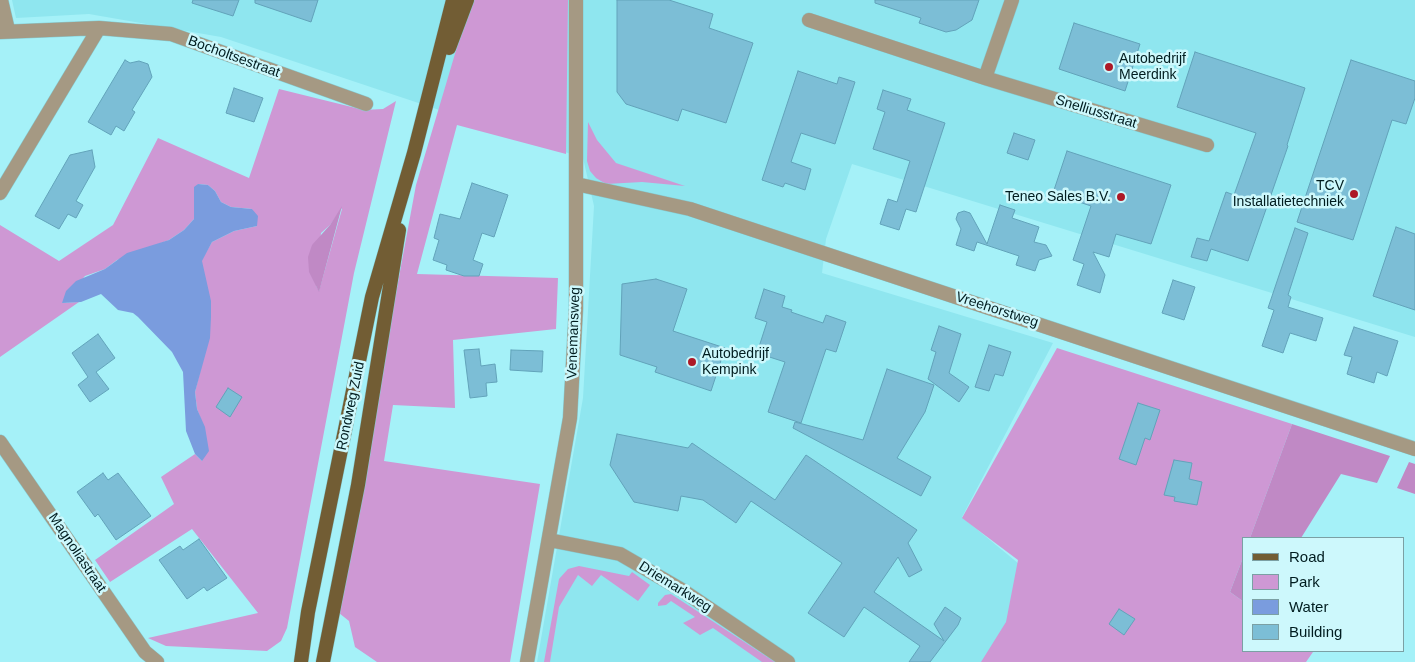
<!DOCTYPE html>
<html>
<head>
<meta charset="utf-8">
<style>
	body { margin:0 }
	#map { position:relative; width:1415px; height:662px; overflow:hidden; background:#a5f1f8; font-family:Helvetica,sans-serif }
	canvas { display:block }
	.legend { position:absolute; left:1242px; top:537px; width:162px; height:115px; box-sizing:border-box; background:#cdf8fc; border:1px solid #7ba0a4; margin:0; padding:6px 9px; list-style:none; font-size:15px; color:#001c1f }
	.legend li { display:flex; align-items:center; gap:10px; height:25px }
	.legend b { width:25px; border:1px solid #7ba0a4 }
</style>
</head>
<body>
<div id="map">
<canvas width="1415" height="662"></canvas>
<ul class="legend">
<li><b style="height:6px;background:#725d34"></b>Road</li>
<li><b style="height:14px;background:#ce98d4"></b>Park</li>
<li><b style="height:14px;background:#7a9cde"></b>Water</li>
<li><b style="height:14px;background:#7cbed6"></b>Building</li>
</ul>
</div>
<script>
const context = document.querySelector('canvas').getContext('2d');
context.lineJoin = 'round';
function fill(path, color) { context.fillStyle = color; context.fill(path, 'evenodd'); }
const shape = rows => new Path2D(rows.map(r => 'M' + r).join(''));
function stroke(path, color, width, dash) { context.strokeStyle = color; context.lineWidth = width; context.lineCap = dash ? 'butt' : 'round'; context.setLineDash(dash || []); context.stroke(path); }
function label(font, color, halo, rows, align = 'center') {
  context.font = font + ' Helvetica,sans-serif'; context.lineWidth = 5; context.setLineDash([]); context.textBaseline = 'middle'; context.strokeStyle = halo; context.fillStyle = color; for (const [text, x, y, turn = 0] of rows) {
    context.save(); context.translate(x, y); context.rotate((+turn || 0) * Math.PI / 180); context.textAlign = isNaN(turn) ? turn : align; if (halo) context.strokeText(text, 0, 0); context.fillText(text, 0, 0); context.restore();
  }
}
fill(shape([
	[12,0,1415,0,1415,337,852,164,826,239,822,273,1053,343,962,517,1047,587,1010,662,537,662,583,398,594,206,583,158,221,37,89,14,16,18]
]), '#8fe6ef');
fill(shape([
	[471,0,568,0,566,154,457,125,417,274,558,278,556,329,453,340,455,408,393,405,384,461,540,484,510,662,377,662,355,647,349,621,339,613,350,541,416,185],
	[279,89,364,110,383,109,396,101,354,273,287,628,281,641,267,651,166,646,148,638,258,613,192,529,110,582,95,560,174,504,161,477,195,454,202,461,203,425,197,409,195,392,201,368,204,276,201,261,212,242,234,231,257,226,252,209,231,207,221,202,215,191,208,185,198,184,194,196,194,219,184,230,169,240,117,260,105,269,85,276,62,303,79,302,0,357,0,225,59,261,113,225,158,138,249,178],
	[342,208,342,209,319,291,316,286,321,233,330,225],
	[588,122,597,140,616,163,685,186,642,182,606,184,596,178,590,171,587,161],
	[1057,348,1292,424,1250,538,1244,538,1244,555,1230,592,1244,602,1244,651,1312,651,1313,652,1306,662,981,662,1006,622,1018,560,962,518],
	[579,566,629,576,632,572,650,585,638,601,601,575,592,586,578,575,559,607,550,662,544,662,559,579,568,569],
	[671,594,775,662,762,662,713,628,700,635,683,623,695,617,671,601,666,605,658,606,658,603,665,595]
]), '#ce98d4');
fill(shape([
	[342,206,319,292,309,272,308,257,312,245,330,225],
	[1292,424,1390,456,1377,483,1341,474,1301,538,1250,538],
	[1409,462,1415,464,1415,494,1397,488],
	[1244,555,1244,602,1230,592]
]), '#c089c5');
fill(shape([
	[198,184,208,185,215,191,221,202,231,207,252,209,258,216,257,226,234,231,212,242,202,261,211,301,211,317,210,338,195,392,197,409,205,427,209,451,202,461,195,454,186,431,183,372,172,352,138,317,133,313,118,310,101,294,81,302,62,303,66,291,76,281,105,269,127,253,169,240,184,230,194,219,194,187]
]), '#7a9cde');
const building = shape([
	[193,0,239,0,233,16,192,3,193,0],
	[255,0,318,0,311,22,255,3,255,0],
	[617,0,669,0,713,14,709,28,753,43,726,123,682,109,678,121,626,104,617,92,617,0],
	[875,0,979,0,972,20,956,30,946,32,919,23,921,18,875,3,875,0],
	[1074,23,1140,44,1125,91,1059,69,1074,23],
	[1195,52,1305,88,1287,145,1288,146,1248,261,1211,249,1207,261,1191,257,1197,238,1209,241,1226,192,1234,195,1256,133,1177,107,1195,52],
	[125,60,130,63,139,61,148,64,152,77,132,110,135,112,124,131,116,126,111,135,88,122,125,60],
	[1351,60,1415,81,1415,98,1406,124,1392,120,1353,240,1297,222,1351,60],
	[798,71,837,84,839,77,855,82,835,144,801,133,791,162,811,169,805,190,785,183,783,187,762,180,798,71],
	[234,88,263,98,254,122,226,113,234,88],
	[883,90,911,99,907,110,945,123,916,212,906,209,899,230,880,224,888,199,897,202,910,161,873,149,885,112,877,109,883,90],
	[1014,133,1035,140,1028,160,1007,153,1014,133],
	[92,150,95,167,76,201,83,205,76,218,68,214,59,229,35,216,70,155,92,150],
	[1067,151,1171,185,1151,244,1116,234,1109,257,1093,252,1105,275,1100,293,1077,285,1084,264,1073,260,1091,206,1053,193,1067,151],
	[472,183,508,195,494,237,482,233,473,260,483,264,479,276,464,276,446,270,447,265,433,260,439,240,434,238,440,214,460,219,472,183],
	[1000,205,1015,210,1012,218,1039,227,1034,242,1046,245,1052,256,1039,260,1035,271,1016,265,1019,256,977,242,974,251,956,245,961,229,956,219,958,213,964,211,970,213,987,244,1000,205],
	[1396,227,1415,234,1415,310,1373,296,1396,227],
	[1295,228,1308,233,1288,295,1291,297,1288,307,1323,318,1316,341,1290,333,1283,353,1262,346,1274,310,1268,308,1295,228],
	[656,279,687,289,673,331,725,348,711,391,655,372,657,367,620,355,622,284,656,279],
	[1173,280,1195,287,1184,320,1162,313,1173,280],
	[764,289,785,296,782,307,792,310,791,312,823,323,826,315,846,322,836,352,826,349,801,423,768,412,785,362,757,353,767,322,755,318,764,289],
	[939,326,961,334,949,373,969,387,959,402,928,379,936,352,931,350,939,326],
	[1354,327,1398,341,1387,376,1377,372,1374,383,1347,374,1352,357,1344,355,1354,327],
	[98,334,115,358,96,372,109,389,90,402,78,385,88,377,72,353,98,334],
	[989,345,1011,352,1003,376,995,374,989,391,975,387,989,345],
	[479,349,481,366,495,364,497,382,486,383,487,396,470,398,464,350,479,349],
	[511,350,543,351,542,372,510,370,511,350],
	[887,369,934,385,925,412,897,458,931,477,921,496,793,428,795,422,863,440,887,369],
	[228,388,242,397,230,417,216,407,228,388],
	[1138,403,1160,410,1150,440,1145,438,1136,465,1119,459,1138,403],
	[617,434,688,448,692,443,775,500,806,455,917,530,908,543,922,570,909,577,898,557,874,592,944,641,934,624,945,607,961,618,958,625,930,662,909,662,920,646,864,607,844,637,808,613,842,563,751,501,736,523,703,500,681,496,678,511,634,502,610,465,617,434],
	[1174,460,1192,463,1189,479,1202,482,1197,505,1174,501,1175,497,1164,495,1174,460],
	[103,473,108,480,118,473,151,516,116,540,98,514,95,517,77,492,103,473],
	[199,539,227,578,207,591,204,587,187,599,159,560,180,546,183,550,199,539],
	[1119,609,1135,619,1124,635,1109,624,1119,609]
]);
fill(building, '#7cbed6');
stroke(building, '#62a3ba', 1);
const minor = shape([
	[1,0,8,30],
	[809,20,985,78,1207,145],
	[0,32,99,28,171,34,366,104],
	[985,78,1012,0],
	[576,184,690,209,1415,449],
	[0,193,99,28],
	[0,442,145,652,157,662],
	[549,540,620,554,682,590,788,662],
	[527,662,570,418,576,308,576,0]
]);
const primary = shape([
	[449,48,467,0],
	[301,662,308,612,372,297,414,153,453,0],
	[323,662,358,485,399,230]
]);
stroke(minor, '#87cbd1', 15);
stroke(primary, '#87cbd1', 15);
stroke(minor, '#a59983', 14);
stroke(primary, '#725d34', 14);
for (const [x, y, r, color] of [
	[1109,67,5,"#ad1927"],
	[1354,194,5,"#ad1927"],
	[1121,197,5,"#ad1927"],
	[692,362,5,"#ad1927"]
]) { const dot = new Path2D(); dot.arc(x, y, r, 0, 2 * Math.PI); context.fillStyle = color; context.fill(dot); stroke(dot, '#cdf8fc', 2); }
label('14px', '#001c1f', '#cdf8fc', [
	["Bocholtsestraat",234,57,20],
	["Snelliusstraat",1096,112,17],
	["Vreehorstweg",997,310,18],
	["Venemansweg",574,333,-88],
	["Rondweg Zuid",351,406,-78],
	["Magnoliastraat",77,553,56],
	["Driemarkweg",675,587,32]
]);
label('14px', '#001c1f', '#cdf8fc', [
	["Autobedrijf",1119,59],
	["Meerdink",1119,75],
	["TCV",1344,186,"right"],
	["Installatietechniek",1344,202,"right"],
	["Teneo Sales B.V.",1111,197,"right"],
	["Autobedrijf",702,354],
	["Kempink",702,370]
], 'left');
</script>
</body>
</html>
